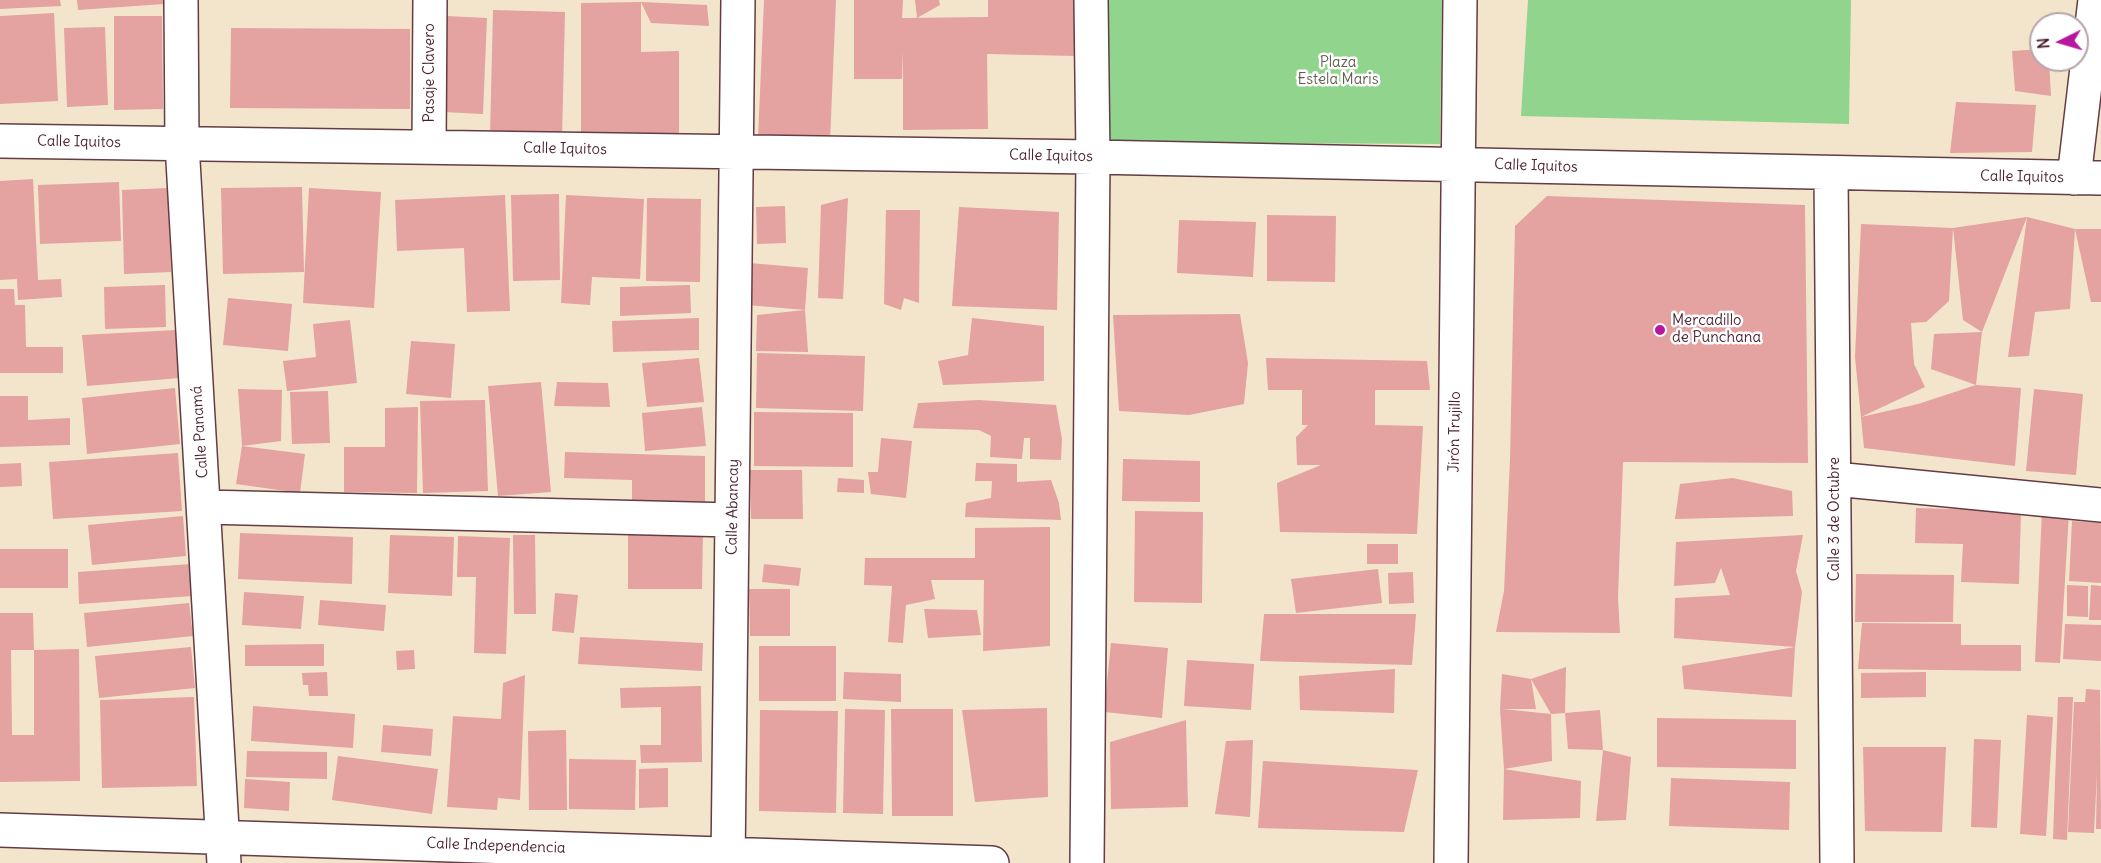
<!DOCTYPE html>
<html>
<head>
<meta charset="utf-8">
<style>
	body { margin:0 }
	#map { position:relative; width:2101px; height:863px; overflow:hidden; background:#f3e5cc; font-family:Delius,sans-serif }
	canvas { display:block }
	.north { position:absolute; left:2029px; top:12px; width:60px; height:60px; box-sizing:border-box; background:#fff; border:2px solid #b7a5aa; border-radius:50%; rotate:265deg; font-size:16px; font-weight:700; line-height:24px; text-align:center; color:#4a1f2b }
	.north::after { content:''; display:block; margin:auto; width:21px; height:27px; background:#b5179e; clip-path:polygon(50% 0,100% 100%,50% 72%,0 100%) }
</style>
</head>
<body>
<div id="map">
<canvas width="2101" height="863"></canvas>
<div class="north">N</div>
</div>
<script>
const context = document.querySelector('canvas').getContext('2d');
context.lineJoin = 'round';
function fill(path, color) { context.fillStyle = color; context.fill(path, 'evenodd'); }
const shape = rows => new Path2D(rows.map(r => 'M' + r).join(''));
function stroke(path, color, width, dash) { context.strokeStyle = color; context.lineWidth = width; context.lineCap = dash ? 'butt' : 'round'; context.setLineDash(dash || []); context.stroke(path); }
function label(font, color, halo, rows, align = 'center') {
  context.font = font + ' Delius,sans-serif'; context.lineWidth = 5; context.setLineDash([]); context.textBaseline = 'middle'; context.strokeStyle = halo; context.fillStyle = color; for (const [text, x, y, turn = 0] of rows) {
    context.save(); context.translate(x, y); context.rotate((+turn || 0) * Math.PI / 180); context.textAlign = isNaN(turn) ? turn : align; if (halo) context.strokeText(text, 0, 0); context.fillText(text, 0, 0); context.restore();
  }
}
fill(shape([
	[1082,0,1442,0,1440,144,1090,142],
	[1528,0,1851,0,1849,124,1521,116]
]), '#90d48d');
fill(shape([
	[0,0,60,0,61,6,0,9],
	[77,0,163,0,164,4,78,10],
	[764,0,836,0,830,141,758,138],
	[854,0,903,0,902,18,988,17,988,0,1075,0,1075,56,987,54,988,129,903,130,903,50,902,79,854,79],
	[915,0,939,0,940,5,917,18],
	[641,2,707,5,709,26,651,23],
	[641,2,641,52,679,51,679,135,581,135,581,3],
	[493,10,565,12,562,139,490,137],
	[54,13,58,101,0,104,0,16],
	[114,16,162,16,163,109,114,110],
	[447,16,487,18,483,114,443,112],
	[105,27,108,105,67,107,64,28],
	[231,28,410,29,410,109,230,108],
	[2041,49,2041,60,2049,60,2051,96,2015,91,2012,51],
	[1956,102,2036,105,2032,152,1950,153],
	[33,179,38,280,61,279,62,297,18,300,17,279,0,280,0,181],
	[119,182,121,241,40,244,38,185],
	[302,187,304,272,223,274,221,188],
	[168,188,171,272,124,274,122,190],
	[309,188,381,192,374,308,303,303],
	[559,194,560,280,513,281,511,195],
	[505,195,510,311,467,312,464,248,397,251,395,200],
	[566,195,644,199,640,279,592,277,590,305,561,303],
	[1547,196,1805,205,1808,463,1623,462,1618,598,1620,633,1496,632,1504,591,1510,459,1515,226],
	[647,198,701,199,700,282,646,281],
	[848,198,843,299,818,298,821,205],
	[785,206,786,243,757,244,756,207],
	[959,207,1059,212,1057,310,952,306],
	[886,210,920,210,919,303,904,298,901,310,884,304],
	[1267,215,1336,216,1335,282,1267,281],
	[2027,217,1982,332,1963,320,1953,228],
	[2027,217,2075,229,2070,309,2035,312,2029,356,2008,357],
	[1179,220,1256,222,1253,277,1177,273],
	[1861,224,1953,228,1949,301,1926,322,1911,323,1914,364,1925,387,1861,417,1918,404,1976,385,2021,388,2015,466,1864,448,1855,357],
	[2075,229,2101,229,2101,302,2091,302],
	[750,263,808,268,805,310,808,352,756,351,757,315,805,310,747,305],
	[165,285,166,327,105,329,104,287],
	[690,285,691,313,620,316,620,287],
	[0,289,14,289,15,305,25,305,26,347,63,347,63,373,0,373],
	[228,298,292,304,288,351,223,345],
	[1240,314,1248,363,1244,404,1189,415,1119,411,1113,315],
	[699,318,699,350,613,352,612,321],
	[972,318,1044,326,1044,381,943,385,938,361,968,355],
	[350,320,357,383,287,391,283,361,316,357,313,324],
	[176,330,179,378,87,386,82,335],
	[1982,332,1976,385,1931,369,1934,334],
	[411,341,455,344,451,398,406,394],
	[757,353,865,356,863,411,756,408],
	[699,358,704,402,647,407,642,363],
	[1266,358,1427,361,1430,390,1375,390,1375,425,1423,426,1417,534,1280,532,1277,483,1321,465,1297,465,1296,437,1308,425,1302,425,1302,390,1268,390],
	[541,382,551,492,498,496,488,386],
	[557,382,608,383,610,407,554,406],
	[175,388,180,444,87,454,82,398],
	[238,389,282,390,281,441,242,446],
	[2034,389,2083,394,2076,475,2026,471],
	[328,391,330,443,292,444,290,392],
	[0,396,28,396,28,420,70,418,70,445,0,447],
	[485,400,488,491,423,493,420,401],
	[979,400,1056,405,1062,439,1061,460,1030,459,1030,438,1024,438,1022,459,990,457,991,436,979,430,913,428,918,403],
	[418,407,417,493,344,492,344,447,385,447,385,408],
	[702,407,706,446,645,451,642,413],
	[754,412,853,413,853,467,754,466],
	[881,438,912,441,906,498,871,494,868,472,878,472],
	[242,446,305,454,300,493,236,484],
	[565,452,705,456,705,502,632,501,632,480,564,478],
	[178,453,182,511,53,519,49,462],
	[1123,459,1200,461,1200,502,1122,501],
	[21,463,22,486,0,487,0,464],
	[976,463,1017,464,1017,482,1051,480,1059,503,1061,520,965,517,966,503,991,498,992,481,975,481],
	[750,470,802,470,803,519,751,519],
	[838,478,864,480,864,493,837,492],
	[1733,478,1792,491,1793,516,1675,519,1680,484],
	[1916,508,2021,511,2019,584,1961,582,1963,544,1915,543],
	[1135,511,1203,512,1202,603,1134,602],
	[2042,511,2069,513,2060,663,2035,662],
	[183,516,186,556,92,565,88,525],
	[2072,521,2101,523,2101,583,2069,581],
	[1050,527,1050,646,983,651,984,580,931,580,935,599,906,605,903,643,888,642,892,586,864,585,865,558,975,558,975,528],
	[628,531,703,531,702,589,628,589],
	[240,533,353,537,352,584,238,579],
	[390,535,454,537,452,596,388,593],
	[513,535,535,535,536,614,514,614],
	[1803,535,1796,571,1802,592,1795,647,1674,638,1675,598,1730,595,1721,568,1715,583,1674,586,1676,542],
	[458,536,510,538,506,654,474,653,476,577,457,577],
	[1367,544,1398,544,1398,564,1367,564],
	[0,549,68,549,68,588,0,588],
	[191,564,193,596,79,604,78,572],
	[764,564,801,568,799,586,762,582],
	[1378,569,1382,603,1296,613,1291,579],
	[1413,572,1414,603,1389,604,1388,573],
	[1856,574,1954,575,1953,622,1855,622],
	[2067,585,2088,586,2088,617,2067,616],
	[2091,585,2101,586,2101,620,2089,620],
	[749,589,790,589,790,636,750,636],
	[244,592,304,596,301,629,242,625],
	[555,593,578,595,574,633,552,631],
	[320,600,386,605,384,631,318,625],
	[189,603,193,636,87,647,84,613],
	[924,609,977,610,981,635,928,638],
	[0,613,33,613,34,650,11,650,12,735,34,735,34,650,79,649,80,781,0,782],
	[1264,614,1416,614,1412,665,1260,661],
	[1862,623,1961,624,1961,645,2021,645,2021,671,1858,669],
	[2065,624,2101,625,2101,661,2063,659],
	[580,637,703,643,702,671,578,664],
	[1111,643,1168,648,1162,718,1104,712],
	[324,644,324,666,245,666,245,645],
	[759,646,836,646,836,701,759,701],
	[191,647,195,688,99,698,95,656],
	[1795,647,1792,697,1684,689,1682,666],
	[414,650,415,669,397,670,396,651],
	[1187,660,1254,664,1251,710,1184,706],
	[1566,667,1565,713,1551,714,1531,679,1536,709,1503,709,1551,714,1552,761,1504,769,1500,709,1502,674,1531,679],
	[1395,669,1394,713,1300,710,1299,676],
	[327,672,328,696,309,696,308,685,303,685,302,673],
	[844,672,901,674,901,702,843,699],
	[1926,672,1926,697,1861,698,1861,673],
	[525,675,520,800,498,798,497,810,447,807,453,716,501,719,503,683],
	[701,686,702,762,641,763,640,745,661,745,661,707,621,708,620,688],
	[2086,689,2100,690,2101,829,2096,829,2097,773,2094,833,2068,832,2074,702,2085,702],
	[194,697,197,786,102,788,100,700],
	[2058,697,2073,697,2067,840,2053,839],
	[253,706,355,714,353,748,251,741],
	[1047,708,1048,797,975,802,962,710],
	[845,709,885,710,883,814,843,813],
	[891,709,953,709,953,816,892,816],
	[760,710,838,711,836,813,759,811],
	[1600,710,1603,750,1568,749,1565,713],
	[2027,715,2053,717,2046,836,2020,834],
	[1657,718,1796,720,1796,769,1657,767],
	[1186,720,1188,807,1111,809,1110,742],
	[383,725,433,729,431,756,381,752],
	[566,730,567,810,529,810,528,731],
	[1974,739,2001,740,1997,828,1971,827],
	[1253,740,1250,817,1215,814,1226,741],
	[1863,747,1946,747,1942,832,1865,831],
	[1603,750,1631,757,1626,820,1596,821],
	[247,751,327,752,327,779,246,777],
	[338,756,438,769,432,814,332,800],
	[569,759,636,760,635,810,569,809],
	[1263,761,1418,770,1404,832,1258,828],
	[668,768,668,807,639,808,639,769],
	[1504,769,1581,781,1580,818,1503,820],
	[1671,778,1790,782,1789,830,1669,826],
	[245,779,290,782,289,811,244,808]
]), '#e4a2a1');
const minor = shape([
	[181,0,182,144,224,863],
	[0,141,1093,157,2101,178],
	[429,147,430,0],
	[1831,174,1837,863],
	[2074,178,2095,0],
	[1835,479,2101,505],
	[205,507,732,520],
	[0,830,992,863],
	[728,863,738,0],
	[1087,863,1093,157,1091,0],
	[1451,863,1460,0]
]);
stroke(minor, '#633d43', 36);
stroke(minor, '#fff', 33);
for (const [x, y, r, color] of [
	[1660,330,6,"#b5179e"]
]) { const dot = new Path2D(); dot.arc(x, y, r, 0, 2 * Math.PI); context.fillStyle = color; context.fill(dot); stroke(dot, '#fff', 2); }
label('15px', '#625e4d', '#fff', [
	["Plaza",1338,63],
	["Estela Maris",1338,80]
]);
label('15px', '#4a1f2b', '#fff', [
	["Pasaje Clavero",430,73,-90],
	["Calle Iquitos",79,142,1],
	["Calle Iquitos",565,149,1],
	["Calle Iquitos",1051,156,1],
	["Calle Iquitos",1536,166,2],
	["Calle Iquitos",2022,177,1],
	["Calle Panamá",200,432,-94],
	["Jirón Trujillo",1455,432,-89],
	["Calle Abancay",733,507,-89],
	["Calle 3 de Octubre",1835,519,-90],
	["Calle Independencia",496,846,2]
]);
label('15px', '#4a1f2b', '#fff', [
	["Mercadillo",1672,321],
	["de Punchana",1672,338]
], 'left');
</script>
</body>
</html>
